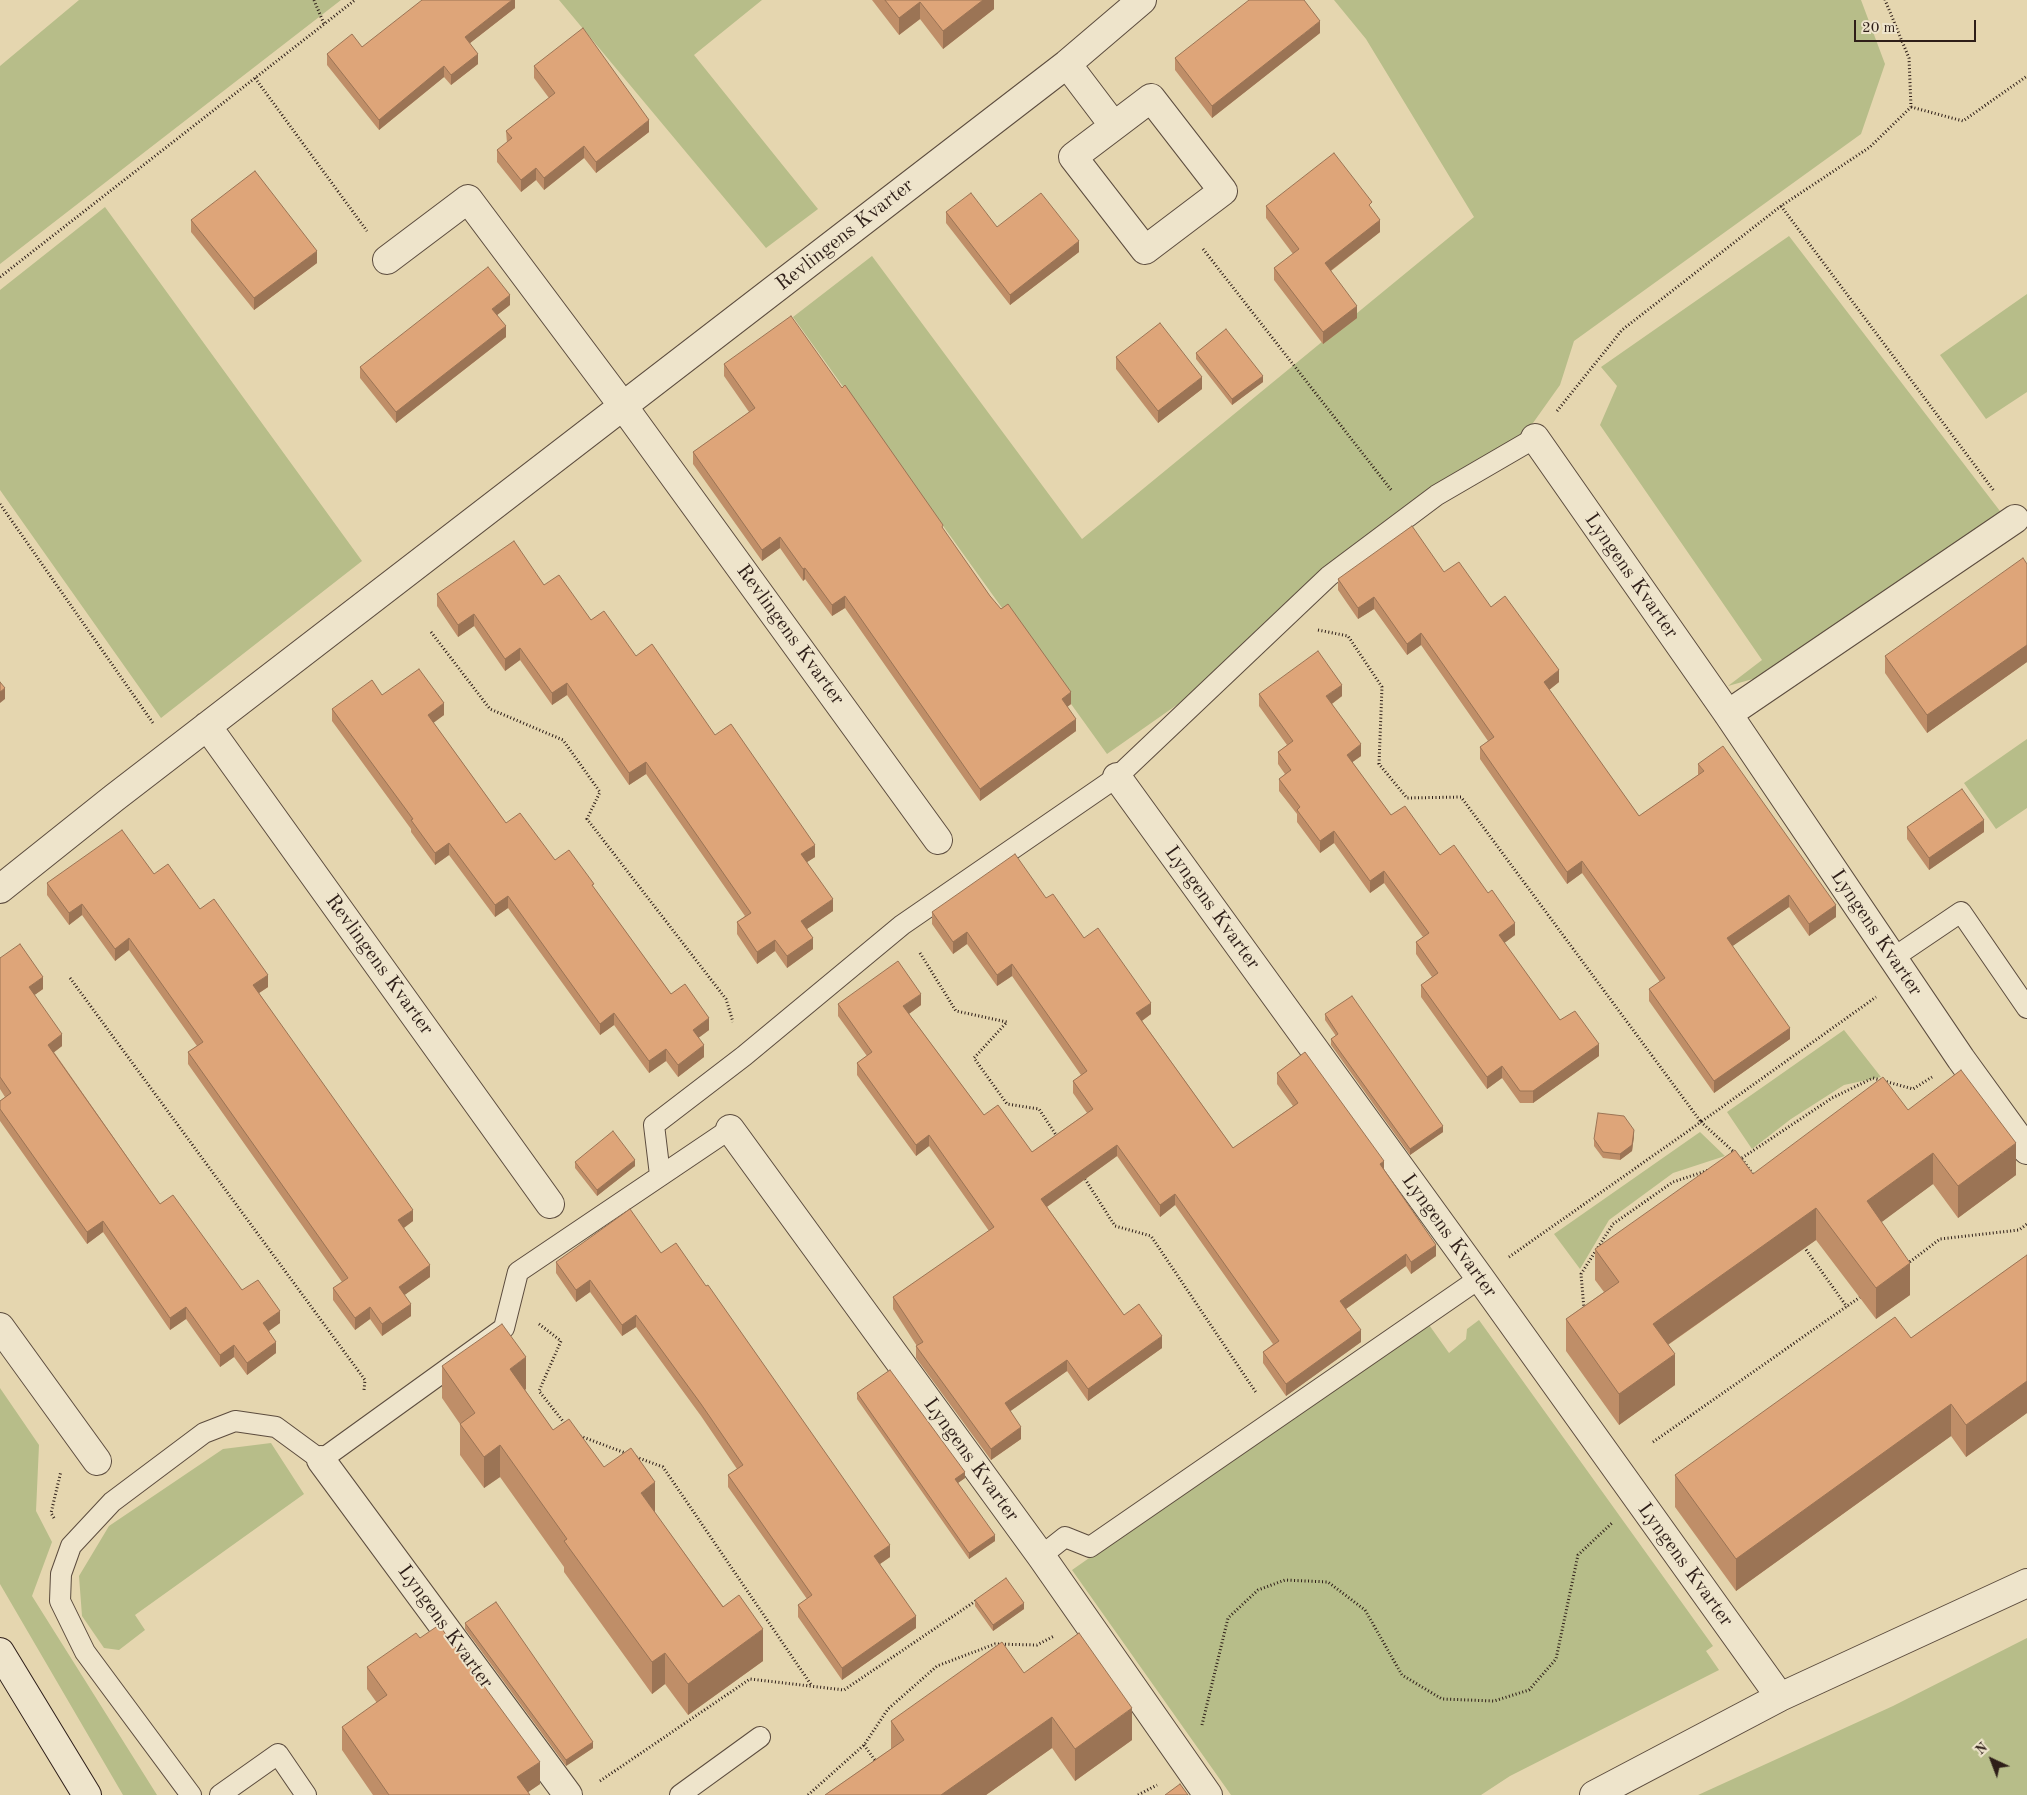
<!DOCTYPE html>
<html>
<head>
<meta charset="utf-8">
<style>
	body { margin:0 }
	#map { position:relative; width:2027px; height:1795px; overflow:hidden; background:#e5d6af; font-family:"Old Standard TT",serif }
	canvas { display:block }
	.north { position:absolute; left:1967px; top:1735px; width:50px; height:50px; -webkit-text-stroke:4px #eee4cb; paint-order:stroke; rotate:317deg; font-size:14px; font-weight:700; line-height:20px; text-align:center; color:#2e1e18 }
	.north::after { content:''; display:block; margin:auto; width:18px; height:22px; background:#2e1e18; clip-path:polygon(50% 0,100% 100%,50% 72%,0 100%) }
	.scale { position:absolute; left:1854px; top:20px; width:122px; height:22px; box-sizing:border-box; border:2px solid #2e1e18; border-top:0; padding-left:6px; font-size:15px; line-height:18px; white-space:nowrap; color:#2e1e18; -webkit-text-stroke:4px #eee4cb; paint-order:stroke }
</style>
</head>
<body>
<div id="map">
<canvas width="2027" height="1795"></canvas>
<div class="north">N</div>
<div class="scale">20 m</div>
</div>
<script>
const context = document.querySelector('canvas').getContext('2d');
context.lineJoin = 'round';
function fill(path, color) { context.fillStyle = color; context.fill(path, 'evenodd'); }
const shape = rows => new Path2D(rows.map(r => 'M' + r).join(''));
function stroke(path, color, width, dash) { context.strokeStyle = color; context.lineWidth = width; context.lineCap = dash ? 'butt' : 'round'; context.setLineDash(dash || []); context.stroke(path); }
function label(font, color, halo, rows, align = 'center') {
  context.font = font + ' "Old Standard TT",serif'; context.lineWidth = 4; context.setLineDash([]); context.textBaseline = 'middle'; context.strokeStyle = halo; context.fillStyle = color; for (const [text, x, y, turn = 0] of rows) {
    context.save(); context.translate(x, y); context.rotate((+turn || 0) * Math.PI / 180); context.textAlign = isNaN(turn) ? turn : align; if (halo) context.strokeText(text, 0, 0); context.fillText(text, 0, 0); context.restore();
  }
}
fill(shape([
	[79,0,341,0,0,264,0,66],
	[559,0,762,0,694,55,818,209,766,248],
	[1334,0,1861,0,1885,64,1861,134,1574,341,1560,385,1528,430,1317,574,1181,702,1107,754,793,317,872,256,1082,539,1474,217,1366,39],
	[105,207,362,561,161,718,0,490,0,290],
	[1789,236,2003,515,1760,677,1728,686,1762,660,1600,425,1617,386,1601,367],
	[2027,294,2027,392,1986,419,1940,355],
	[2027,739,2027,808,1996,829,1964,783],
	[1844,1030,1881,1077,1844,1085,1791,1119,1752,1149,1727,1112],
	[1700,1132,1725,1156,1673,1173,1609,1220,1580,1269,1554,1234],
	[1479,1320,1713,1646,1706,1651,1719,1670,1510,1776,1481,1795,1231,1795,1072,1570,1427,1322,1449,1353,1466,1339,1467,1329],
	[0,1388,39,1445,36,1511,52,1542,32,1596,157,1795,123,1795,0,1584],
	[271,1443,304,1494,135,1615,145,1630,119,1650,104,1648,82,1616,79,1576,109,1526,223,1449],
	[2027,1638,2027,1795,1698,1795,1893,1706]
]), '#b7bd89');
const lane = shape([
	[1893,958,1961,912,2027,1008],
	[660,1175,654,1125,744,1056,902,925,1117,777,1329,576,1437,495,1535,438],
	[1041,1556,1065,1537,1090,1547,1480,1278],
	[191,1795,85,1652,60,1601,61,1574,71,1546,112,1502,204,1433,235,1421,276,1427,321,1460,504,1328,518,1272,730,1129],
	[220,1795,278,1754,306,1795],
	[680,1795,760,1737]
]);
const street = shape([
	[1067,64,1114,126,1151,98,1223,191,1145,250,1073,157,1114,126],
	[387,260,468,199,623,406,938,840],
	[1535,438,1728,714,1961,1059,2027,1150],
	[1728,714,2015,519],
	[207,726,550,1204],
	[1117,777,1480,1278,1780,1697],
	[0,889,114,798,1067,64,1142,0],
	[730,1129,1041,1556,1208,1795],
	[0,1327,97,1461],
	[321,1460,568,1795],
	[1594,1795,1780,1697,2027,1583]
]);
const secondary = shape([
	[0,1652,87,1795]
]);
stroke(lane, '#5c4c3e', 22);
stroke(street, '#5c4c3e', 30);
stroke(secondary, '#2e1e18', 30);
stroke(shape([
	[314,0,324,24],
	[255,78,367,231],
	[1911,107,1963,121,2027,76],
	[1781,206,1994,491],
	[1203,249,1392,491],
	[0,277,355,0],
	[1557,411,1622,330,1781,206,1870,147,1911,107,1909,58,1885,0],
	[0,504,153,723],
	[1318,630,1348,636,1382,687,1379,764,1407,798,1461,797,1701,1122,1876,997],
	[431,632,490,709,563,740,600,792,587,819,726,999,733,1022],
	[920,953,956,1011,1007,1022,974,1058,1007,1104,1039,1109,1058,1138],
	[70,978,365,1380,364,1390],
	[1742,1159,1754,1176],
	[1739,1160,1832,1098,1873,1078,1913,1089,1932,1077],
	[1083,1176,1115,1226,1151,1236,1257,1394],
	[1802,1244,1847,1307],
	[1509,1257,1701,1122,1735,1153],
	[1907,1264,1940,1239,2019,1230,2027,1224],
	[1584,1309,1581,1274,1613,1224,1673,1182,1709,1170],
	[539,1324,561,1341,539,1391,566,1425],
	[580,1436,628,1454],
	[1653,1442,1863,1295],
	[636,1457,663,1467,812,1686],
	[54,1518,51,1513,61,1471],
	[1202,1725,1228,1618,1258,1590,1285,1580,1328,1582,1365,1610,1402,1675,1442,1699,1494,1701,1529,1690,1556,1659,1578,1555,1612,1523],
	[864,1745,877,1763],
	[600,1781,750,1679,844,1690,977,1600],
	[808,1795,864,1745,888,1709,937,1666,995,1644,1037,1645,1054,1636],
	[1138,1795,1157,1785]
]), '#2e1e18', 3, [1, 2.5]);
stroke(lane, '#eee4cb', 20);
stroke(street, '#eee4cb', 28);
stroke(secondary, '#eee4cb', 28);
fill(shape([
	[515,0,515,8,470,43,478,64,451,85,444,77,379,130,327,65,327,54,362,47],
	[872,0,994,0,994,9,943,49,920,19,899,35],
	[1320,33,1212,118,1175,70,1175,58],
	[534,66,649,132,596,173,584,158,544,190,536,180,521,192,497,162,497,150,507,143,506,131,549,98,534,78],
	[1266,206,1372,209,1380,232,1331,271,1357,318,1323,344,1274,280,1274,268,1293,254,1266,218],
	[946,212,997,227,1079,252,1010,305,946,223],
	[191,220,317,263,254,310,191,232],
	[510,305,497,315,506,337,396,423,360,378,360,367],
	[1196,353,1263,382,1232,405,1196,359],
	[1116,357,1202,389,1158,423,1116,369],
	[724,364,842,388,943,529,990,596,1071,704,1067,707,1076,731,980,801,845,608,832,616,805,579,803,581,780,548,762,561,693,464,693,452,749,412,724,376],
	[2027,564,2027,662,1927,733,1885,673,1885,656],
	[1444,572,1491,607,1559,682,1549,690,1639,816,1698,775,1698,764,1836,917,1809,936,1789,907,1732,946,1790,1039,1714,1093,1649,1001,1649,989,1660,982,1582,873,1567,884,1480,759,1480,747,1488,741,1421,645,1407,655,1374,609,1358,619,1338,590,1338,579],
	[544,585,591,620,636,656,715,735,815,857,807,862,833,911,807,929,813,949,787,968,775,951,757,964,737,934,737,922,745,916,646,774,629,785,567,695,552,705,520,660,505,671,474,626,458,637,437,606,437,594],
	[1259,694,1342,696,1332,704,1361,756,1352,762,1391,815,1440,855,1515,935,1504,943,1560,1020,1599,1056,1533,1103,1520,1103,1502,1078,1487,1089,1421,997,1421,985,1432,977,1416,954,1416,942,1423,937,1384,883,1370,893,1334,843,1320,853,1297,822,1297,814,1279,791,1279,779,1285,774,1278,764,1278,752,1287,745,1259,706],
	[382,695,444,715,433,722,506,823,555,860,594,888,671,994,709,1030,698,1038,704,1057,678,1077,666,1061,649,1073,614,1025,600,1035,508,908,495,917,449,855,435,865,411,832,411,829,332,721,332,709],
	[1907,827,1984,832,1929,870,1907,839],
	[154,874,200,909,268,987,259,993,413,1221,404,1228,430,1277,404,1295,411,1316,382,1336,370,1319,355,1330,333,1300,333,1288,342,1282,188,1064,188,1052,197,1046,129,950,115,961,82,915,69,925,47,895,47,883],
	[1046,898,1084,938,1151,1014,1142,1021,1233,1148,1293,1106,1277,1084,1277,1073,1384,1169,1436,1256,1411,1274,1406,1266,1346,1309,1361,1342,1286,1396,1263,1363,1263,1352,1273,1344,1175,1205,1160,1217,1117,1156,1047,1207,1124,1315,1162,1348,1088,1401,1067,1371,1010,1411,1021,1439,991,1460,916,1358,916,1346,917,1346,893,1309,893,1297,989,1231,929,1146,916,1156,857,1075,857,1063,867,1056,838,1016,838,1004,921,1005,909,1014,984,1115,1032,1152,1087,1113,1073,1093,1073,1081,1081,1075,1012,976,997,986,967,944,953,954,932,924,932,912],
	[0,958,43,989,34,995,62,1046,54,1052,160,1204,242,1290,280,1323,269,1331,276,1353,247,1375,234,1357,220,1367,186,1319,170,1330,103,1232,87,1244,0,1121,0,1101,5,1097,0,1089],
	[1325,1014,1443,1132,1410,1155,1331,1045,1331,1039,1336,1036,1325,1020],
	[1908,1110,2016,1175,1958,1218,1933,1184,1881,1222,1910,1295,1876,1319,1816,1240,1668,1345,1675,1385,1619,1425,1566,1351,1566,1319,1604,1292,1595,1280,1595,1249,1753,1174],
	[1634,1136,1632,1151,1620,1160,1603,1158,1594,1146,1594,1139],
	[575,1162,635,1166,597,1196,575,1168],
	[661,1253,890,1557,880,1564,916,1628,842,1680,798,1617,798,1605,807,1599,728,1487,728,1475,737,1469,701,1416,636,1327,622,1336,590,1292,576,1302,556,1273,556,1262],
	[2027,1255,2027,1413,1966,1457,1951,1436,1736,1591,1675,1507,1675,1475,1911,1338],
	[442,1366,526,1389,525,1390,553,1430,604,1467,655,1513,763,1661,688,1715,665,1684,652,1694,564,1572,564,1567,500,1477,484,1488,460,1455,460,1424,442,1398],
	[857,1393,965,1478,958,1483,995,1541,969,1559,857,1399],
	[975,1600,1024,1609,993,1631,975,1606],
	[465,1623,593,1748,566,1766,465,1629],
	[420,1638,540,1784,528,1792,530,1795,373,1795,342,1750,342,1727,377,1703,367,1689,367,1667],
	[1024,1673,1132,1740,1075,1781,1052,1748,986,1795,825,1795,891,1749,891,1721]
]), '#bf8e68');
fill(shape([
	[512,0,515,0,515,8,465,47,465,37],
	[983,0,994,0,994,9,943,49,943,31],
	[920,2,920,19,899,35,899,18],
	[1320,21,1320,33,1212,118,1212,106],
	[478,54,478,64,451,85,451,75],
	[444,66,444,77,379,130,379,120],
	[649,120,649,132,596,173,596,162],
	[584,146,584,158,544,190,544,178],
	[536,168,536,180,521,192,521,180],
	[1380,220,1380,232,1325,275,1325,263],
	[1079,241,1079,252,1010,305,1010,295],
	[317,251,317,263,254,310,254,298],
	[510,295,510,305,492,319,492,309],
	[1357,306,1357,318,1323,344,1323,332],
	[506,326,506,337,396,423,396,412],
	[1263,376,1263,382,1232,405,1232,399],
	[1202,377,1202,389,1158,423,1158,411],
	[780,537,780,548,762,561,762,550],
	[805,568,805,579,803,581,803,569],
	[845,596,845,608,832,616,832,605],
	[1374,597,1374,609,1358,619,1358,608],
	[474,614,474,626,458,637,458,625],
	[1421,633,1421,645,1407,655,1407,644],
	[2027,645,2027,662,1927,733,1927,715],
	[520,648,520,660,505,671,505,659],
	[1559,670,1559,682,1544,694,1544,682],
	[567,683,567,695,552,705,552,693],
	[1342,685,1342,696,1326,708,1326,696],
	[5,688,5,699,0,703,0,692],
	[1071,692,1071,704,1062,711,1062,699],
	[444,703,444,715,428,727,428,715],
	[1076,719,1076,731,980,801,980,789],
	[1361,744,1361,756,1347,766,1347,755],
	[646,762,646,774,629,785,629,773],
	[1984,820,1984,832,1929,870,1929,858],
	[1334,831,1334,843,1320,853,1320,841],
	[449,843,449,855,435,865,435,853],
	[815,845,815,857,801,866,801,854],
	[1582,861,1582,873,1567,884,1567,872],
	[1384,871,1384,883,1370,893,1370,881],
	[1789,895,1789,907,1727,950,1727,938],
	[508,896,508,908,495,917,495,905],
	[833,899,833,911,801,933,801,921],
	[82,904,82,915,69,925,69,913],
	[1836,905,1836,917,1809,936,1809,924],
	[1515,923,1515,935,1499,947,1499,935],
	[967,932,967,944,953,954,953,942],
	[129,938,129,950,115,961,115,949],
	[813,938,813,949,787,968,787,956],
	[775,940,775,951,757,964,757,952],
	[1012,964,1012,976,997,986,997,975],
	[268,975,268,987,253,997,253,985],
	[43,977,43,989,29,999,29,987],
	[921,994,921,1005,903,1018,903,1006],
	[1151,1003,1151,1014,1136,1025,1136,1013],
	[614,1013,614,1025,600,1035,600,1024],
	[709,1018,709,1030,693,1042,693,1030],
	[1790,1028,1790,1039,1714,1093,1714,1081],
	[62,1034,62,1046,48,1057,48,1045],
	[1599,1044,1599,1056,1533,1103,1533,1091],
	[704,1045,704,1057,678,1077,678,1065],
	[666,1049,666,1061,649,1073,649,1061],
	[1502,1066,1502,1078,1487,1089,1487,1077],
	[1443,1126,1443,1132,1410,1155,1410,1149],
	[1634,1130,1634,1136,1632,1151,1620,1160,1620,1154],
	[929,1135,929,1146,916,1156,916,1145],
	[2016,1143,2016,1175,1958,1218,1958,1186],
	[1117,1145,1117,1156,1041,1211,1041,1199],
	[1933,1153,1933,1184,1867,1233,1867,1201],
	[635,1160,635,1166,597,1196,597,1190],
	[1384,1161,1384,1173,1380,1164],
	[1175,1194,1175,1205,1160,1217,1160,1205],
	[1816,1208,1816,1240,1653,1355,1653,1324],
	[413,1210,413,1221,398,1232,398,1220],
	[103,1221,103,1232,87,1244,87,1232],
	[1436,1245,1436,1256,1411,1274,1411,1262],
	[1406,1254,1406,1266,1340,1313,1340,1301],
	[1910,1263,1910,1295,1876,1319,1876,1288],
	[430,1265,430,1277,399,1299,399,1287],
	[590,1280,590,1292,576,1302,576,1290],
	[411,1304,411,1316,382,1336,382,1324],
	[186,1307,186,1319,170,1330,170,1318],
	[370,1307,370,1319,355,1330,355,1318],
	[280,1311,280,1323,263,1335,263,1323],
	[636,1315,636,1327,622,1336,622,1325],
	[1361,1330,1361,1342,1286,1396,1286,1384],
	[1162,1336,1162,1348,1088,1401,1088,1389],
	[276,1342,276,1353,247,1375,247,1363],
	[234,1345,234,1357,220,1367,220,1355],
	[1675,1354,1675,1385,1619,1425,1619,1394],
	[526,1357,526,1389,510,1401,510,1369],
	[1067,1360,1067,1371,1005,1415,1005,1403],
	[2027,1381,2027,1413,1966,1457,1966,1425],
	[1951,1404,1951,1436,1736,1591,1736,1559],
	[1021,1427,1021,1439,991,1460,991,1449],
	[500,1445,500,1477,484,1488,484,1457],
	[965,1472,965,1478,955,1485,955,1479],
	[655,1482,655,1514,641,1493],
	[995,1535,995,1541,969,1559,969,1553],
	[890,1545,890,1557,874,1568,874,1556],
	[1024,1603,1024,1609,993,1631,993,1625],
	[916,1616,916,1628,842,1680,842,1668],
	[763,1629,763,1661,688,1715,688,1684],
	[665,1653,665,1684,652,1694,652,1662],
	[1132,1708,1132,1740,1075,1781,1075,1749],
	[1052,1717,1052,1748,986,1795,941,1795],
	[593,1742,593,1748,566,1766,566,1760],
	[540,1762,540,1784,524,1795,517,1777]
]), '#9b7455');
const building = shape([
	[422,0,512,0,465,37,478,54,451,75,444,66,379,120,327,54,352,34,362,47,422,0],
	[885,0,983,0,943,31,920,2,899,18,885,0],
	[1249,0,1304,0,1320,21,1212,106,1175,58,1249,0],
	[583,28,649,120,596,162,584,146,544,178,536,168,521,180,497,150,512,138,506,131,555,93,534,66,583,28],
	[1334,153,1372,202,1369,205,1380,220,1325,263,1357,306,1323,332,1274,268,1299,249,1266,206,1334,153],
	[255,171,317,251,254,298,191,220,255,171],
	[971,193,997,227,1041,193,1079,241,1010,295,946,212,971,193],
	[488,267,510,295,492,309,506,326,396,412,360,367,488,267],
	[791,316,842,388,845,385,943,525,942,527,990,596,1001,609,1008,604,1071,692,1062,699,1076,719,980,789,845,596,832,605,805,568,803,569,780,537,762,550,693,452,755,408,724,364,791,316],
	[1160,323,1202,377,1158,411,1116,357,1160,323],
	[1226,329,1263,376,1232,399,1196,353,1226,329],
	[1412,526,1444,572,1459,562,1491,607,1505,596,1559,670,1544,682,1639,816,1704,771,1698,764,1723,746,1836,905,1809,924,1789,895,1727,938,1790,1028,1714,1081,1649,989,1665,978,1582,861,1567,872,1480,747,1494,737,1421,633,1407,644,1374,597,1358,608,1338,579,1412,526],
	[514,541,544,585,559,575,591,620,604,611,636,656,652,644,715,735,731,724,815,845,801,854,833,899,801,921,813,938,787,956,775,940,757,952,737,922,751,913,646,762,629,773,567,683,552,693,520,648,505,659,474,614,458,625,437,594,514,541],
	[2023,558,2027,564,2027,645,1927,715,1885,656,2023,558],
	[1318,651,1342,685,1326,696,1361,744,1347,755,1391,815,1405,806,1440,855,1454,845,1488,893,1492,890,1515,923,1499,935,1560,1020,1575,1011,1599,1044,1533,1091,1520,1091,1502,1066,1487,1077,1421,985,1438,973,1416,942,1429,933,1384,871,1370,881,1334,831,1320,841,1297,810,1300,807,1279,779,1291,770,1278,752,1293,741,1259,694,1318,651],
	[419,669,444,703,428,715,506,823,520,813,555,860,569,850,594,884,592,885,671,994,685,984,709,1018,693,1030,704,1045,678,1065,666,1049,649,1061,614,1013,600,1024,508,896,495,905,449,843,435,853,411,820,413,819,332,709,372,680,382,695,419,669],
	[0,682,5,688,0,692,0,682],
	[1962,789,1984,820,1929,858,1907,827,1962,789],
	[122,830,154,874,168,864,200,909,214,899,268,975,253,985,413,1210,398,1220,430,1265,399,1287,411,1304,382,1324,370,1307,355,1318,333,1288,348,1278,188,1052,203,1042,129,938,115,949,82,904,69,913,47,883,122,830],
	[1015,854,1046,898,1053,894,1084,938,1098,928,1151,1003,1136,1013,1233,1148,1298,1103,1277,1073,1305,1052,1384,1161,1380,1164,1436,1245,1411,1262,1406,1254,1340,1301,1361,1330,1286,1384,1263,1352,1279,1341,1175,1194,1160,1205,1117,1145,1041,1199,1124,1315,1139,1304,1162,1336,1088,1389,1067,1360,1005,1403,1021,1427,991,1449,916,1346,923,1342,893,1297,994,1227,929,1135,916,1145,857,1063,872,1052,838,1004,898,961,921,994,903,1006,984,1115,998,1105,1032,1152,1093,1109,1073,1081,1087,1071,1012,964,997,975,967,932,953,942,932,912,1015,854],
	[20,944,43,977,29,987,62,1034,48,1045,160,1204,173,1195,242,1290,258,1280,280,1311,263,1323,276,1342,247,1363,234,1345,220,1355,186,1307,170,1318,103,1221,87,1232,0,1109,0,1101,11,1093,0,1077,0,958,20,944],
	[1352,996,1443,1126,1410,1149,1331,1039,1338,1034,1325,1014,1352,996],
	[1961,1070,2016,1143,1958,1186,1933,1153,1867,1201,1910,1263,1876,1288,1816,1208,1653,1324,1675,1354,1619,1394,1566,1319,1619,1282,1595,1249,1735,1150,1753,1174,1883,1077,1908,1110,1961,1070],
	[1598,1113,1624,1116,1634,1130,1632,1145,1620,1154,1603,1152,1594,1139,1598,1113],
	[613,1131,635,1160,597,1190,575,1162,613,1131],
	[630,1209,661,1253,676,1243,706,1286,708,1285,890,1545,874,1556,916,1616,842,1668,798,1605,812,1595,728,1475,743,1465,701,1404,636,1315,622,1325,590,1280,576,1290,556,1262,630,1209],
	[2027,1255,2027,1381,1966,1425,1951,1404,1736,1559,1675,1475,1895,1317,1911,1338,2027,1255],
	[502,1324,526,1357,510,1369,553,1430,569,1419,604,1467,631,1448,655,1482,641,1493,723,1607,739,1595,763,1629,688,1684,665,1653,652,1662,564,1541,567,1539,500,1445,484,1457,460,1424,475,1413,442,1366,502,1324],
	[890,1370,965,1472,955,1479,995,1535,969,1553,857,1393,890,1370],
	[1006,1578,1024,1603,993,1625,975,1600,1006,1578],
	[496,1602,593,1742,566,1760,465,1623,496,1602],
	[439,1625,540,1762,517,1777,530,1795,389,1795,342,1727,387,1695,367,1667,416,1633,420,1638,439,1625],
	[1079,1633,1132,1708,1075,1749,1052,1717,941,1795,825,1795,904,1740,891,1721,1002,1642,1024,1673,1079,1633],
	[1180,1784,1188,1795,1165,1795,1180,1784]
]);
fill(building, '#dea579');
stroke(building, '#9b7455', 1);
label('20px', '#2e1e18', '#eee4cb', [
	["Revlingens Kvarter",845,235,-38],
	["Lyngens Kvarter",1631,576,55],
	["Revlingens Kvarter",790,635,54],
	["Lyngens Kvarter",1212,908,54],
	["Lyngens Kvarter",1876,933,56],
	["Revlingens Kvarter",379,965,54],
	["Lyngens Kvarter",1449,1236,54],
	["Lyngens Kvarter",971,1460,54],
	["Lyngens Kvarter",1685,1565,54],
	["Lyngens Kvarter",445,1627,54]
]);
</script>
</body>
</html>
